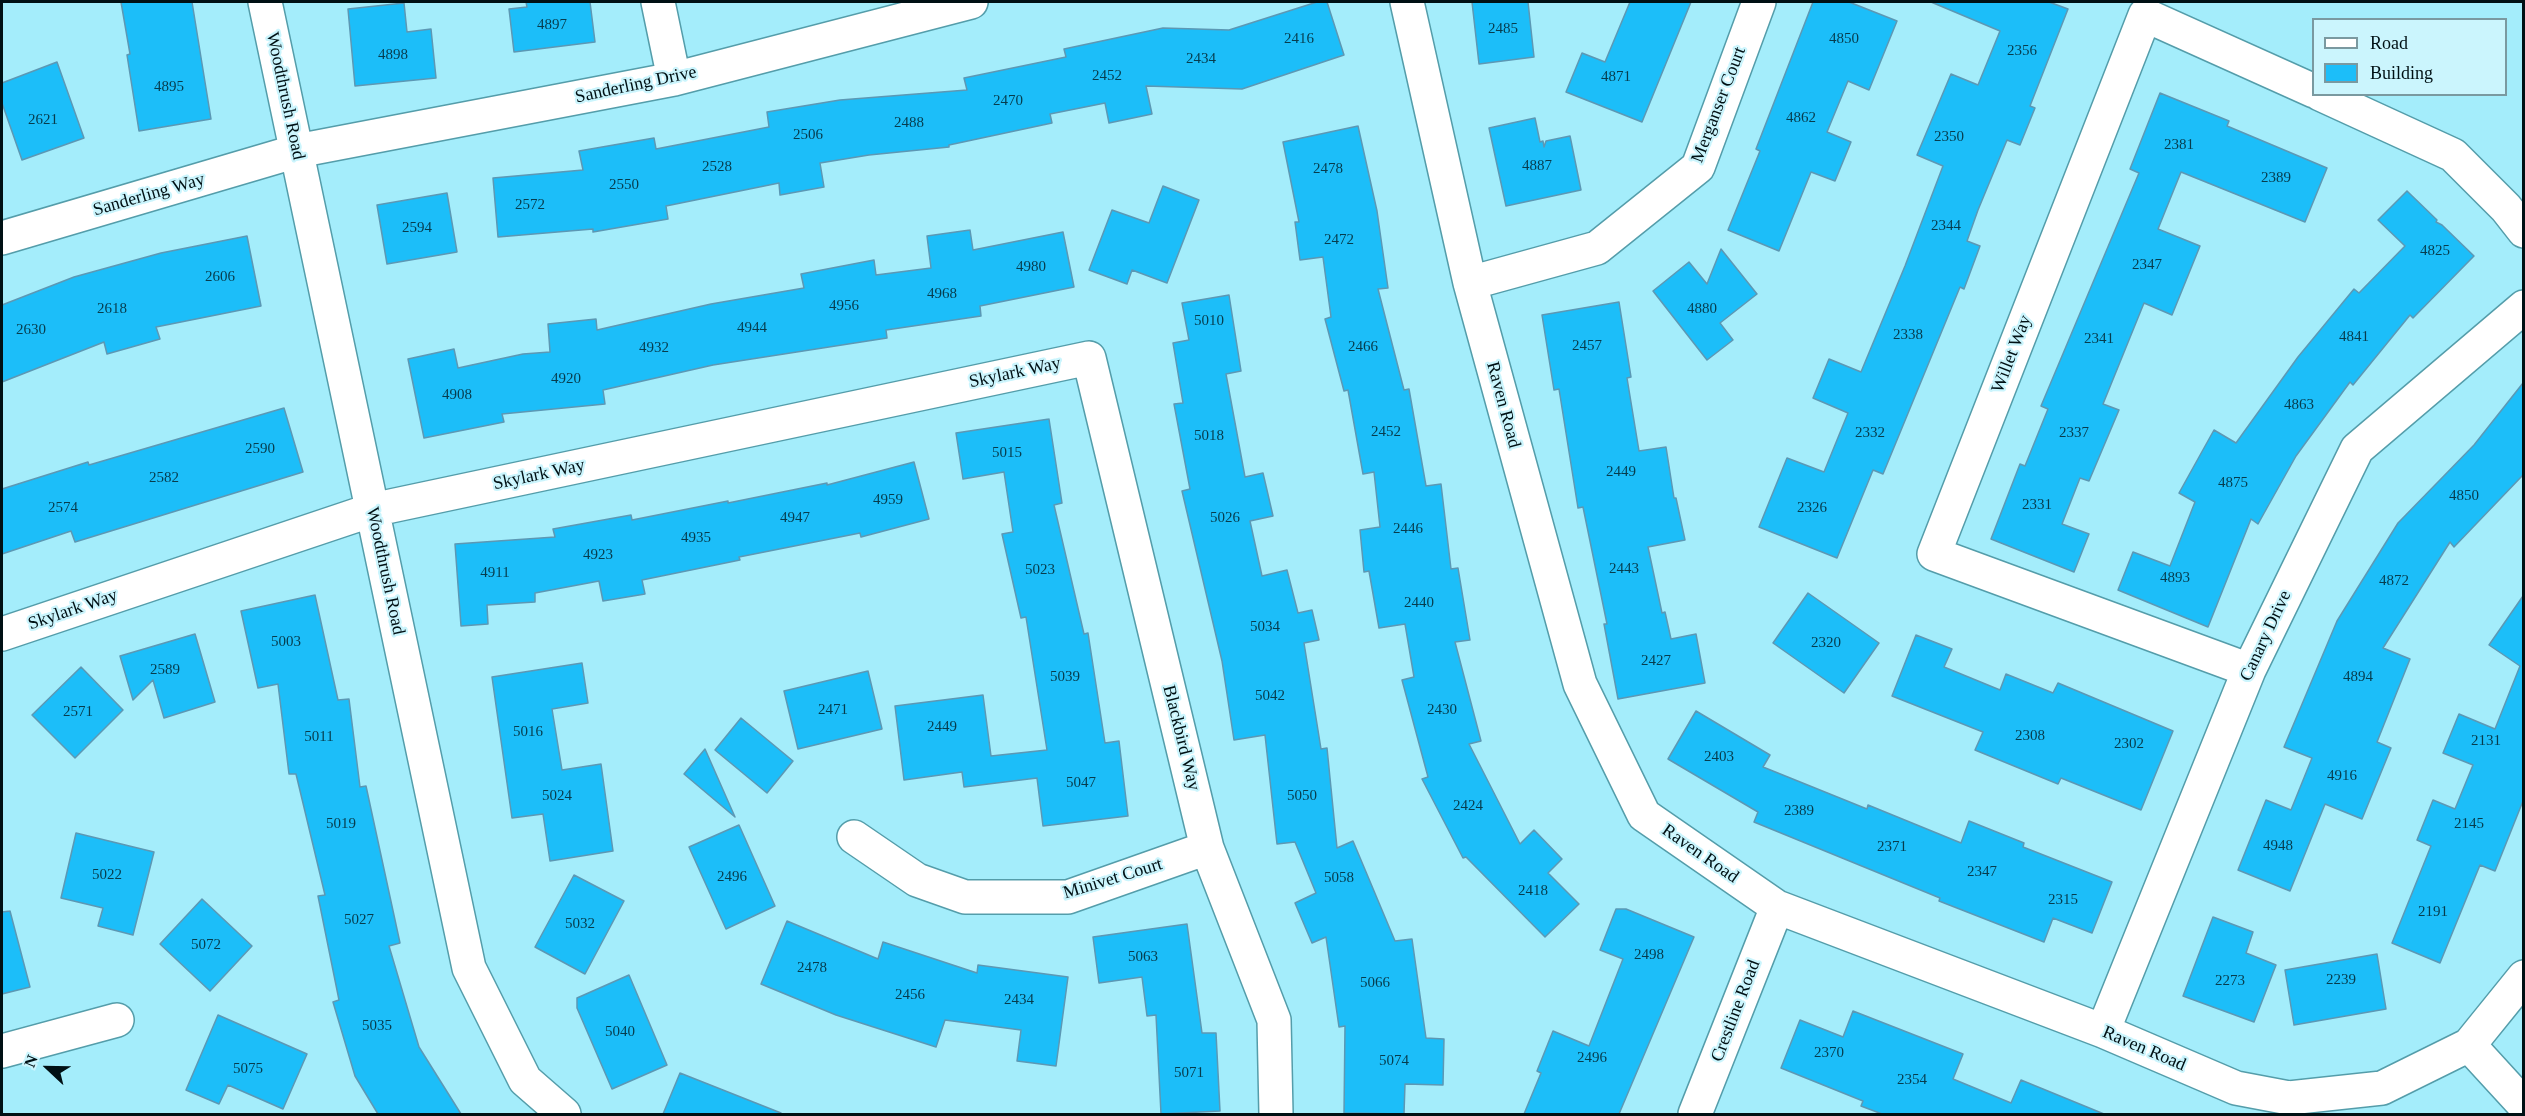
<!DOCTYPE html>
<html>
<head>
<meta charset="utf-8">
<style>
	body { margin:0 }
	#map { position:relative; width:2525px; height:1116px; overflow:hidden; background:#a4edfb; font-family:"Times New Roman",serif }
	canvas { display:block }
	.frame { position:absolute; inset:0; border:3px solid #001014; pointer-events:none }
	.legend { position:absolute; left:2312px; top:18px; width:195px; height:78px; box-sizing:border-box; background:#cbf5fd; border:2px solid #7a99a0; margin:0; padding:8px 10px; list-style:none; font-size:18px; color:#001014 }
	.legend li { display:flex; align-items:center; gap:12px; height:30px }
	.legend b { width:30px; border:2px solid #7a99a0 }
	.north { position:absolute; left:18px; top:1038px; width:60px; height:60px; -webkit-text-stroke:4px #cbf5fd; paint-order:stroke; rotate:292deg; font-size:16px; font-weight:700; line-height:24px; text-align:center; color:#001014 }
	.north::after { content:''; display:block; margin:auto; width:21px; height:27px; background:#001014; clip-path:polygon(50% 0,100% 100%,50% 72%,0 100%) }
</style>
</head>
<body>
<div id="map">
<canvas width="2525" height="1116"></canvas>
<div class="frame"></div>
<ul class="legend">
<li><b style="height:8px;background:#fff"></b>Road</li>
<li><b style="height:16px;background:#1cbef9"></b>Building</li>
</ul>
<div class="north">N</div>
</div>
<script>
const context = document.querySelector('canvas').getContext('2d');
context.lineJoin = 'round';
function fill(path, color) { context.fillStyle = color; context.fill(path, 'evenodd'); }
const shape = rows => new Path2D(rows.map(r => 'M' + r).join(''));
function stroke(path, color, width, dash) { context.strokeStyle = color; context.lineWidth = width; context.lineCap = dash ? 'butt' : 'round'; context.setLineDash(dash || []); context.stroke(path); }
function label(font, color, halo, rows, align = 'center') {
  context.font = font + ' "Times New Roman",serif'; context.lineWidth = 4.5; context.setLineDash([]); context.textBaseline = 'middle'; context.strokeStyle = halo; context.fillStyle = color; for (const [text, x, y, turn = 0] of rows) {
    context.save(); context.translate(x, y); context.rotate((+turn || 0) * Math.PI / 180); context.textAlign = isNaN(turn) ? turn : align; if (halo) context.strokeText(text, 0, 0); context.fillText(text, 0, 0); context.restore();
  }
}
const building = shape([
	[121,2,192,2,211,119,139,131,127,55,130,54,121,2],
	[526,2,590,2,595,42,514,52,509,9,527,7,526,2],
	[1317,2,1327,2,1344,55,1242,89,1146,86,1152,114,1109,123,1105,103,1050,114,1052,123,949,145,949,147,869,155,820,163,824,187,780,195,779,183,666,206,668,219,593,232,593,229,498,237,493,178,583,170,579,151,654,138,656,149,769,127,767,112,840,100,967,90,964,78,1066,57,1064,49,1163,28,1229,30,1317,2],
	[1472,2,1528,2,1534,57,1479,64,1472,2],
	[1630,2,1691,2,1642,122,1566,92,1582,53,1605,62,1630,2],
	[1813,2,1849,2,1897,21,1869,90,1848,81,1827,132,1851,142,1835,181,1811,172,1779,251,1728,230,1760,151,1756,149,1813,2],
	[1931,2,2049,2,2068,9,2030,106,2035,108,2020,145,2007,140,1978,210,1967,241,1980,246,1964,289,1960,287,1883,474,1873,470,1837,558,1759,527,1787,458,1824,472,1848,413,1813,398,1829,359,1861,372,1905,266,1943,166,1917,155,1951,74,1978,85,2000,31,1931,2],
	[404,3,407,32,431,29,436,78,355,86,348,9,404,3],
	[57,62,84,138,22,160,2,103,2,83,57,62],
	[2160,93,2229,121,2227,126,2327,168,2305,222,2181,172,2158,229,2200,246,2172,315,2144,303,2103,404,2119,410,2089,481,2080,478,2062,524,2089,534,2074,572,1991,539,2020,464,2025,466,2048,409,2041,406,2139,173,2130,169,2160,93],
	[1535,118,1540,142,1543,141,1544,147,1546,141,1570,136,1581,190,1506,206,1489,128,1535,118],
	[1358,126,1377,211,1388,288,1378,289,1404,390,1409,389,1426,486,1441,484,1451,569,1458,568,1470,640,1455,642,1481,741,1469,744,1520,844,1534,830,1562,859,1548,873,1579,904,1545,937,1466,857,1463,858,1422,779,1428,777,1402,680,1414,677,1405,624,1379,628,1369,571,1364,572,1360,530,1380,527,1374,472,1363,474,1348,390,1344,391,1325,319,1331,317,1323,257,1300,260,1295,222,1299,222,1283,142,1358,126],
	[1163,186,1199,200,1167,283,1132,270,1127,284,1089,270,1112,210,1149,223,1163,186],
	[2407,191,2437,220,2436,222,2442,225,2474,256,2413,318,2410,315,2353,385,2350,382,2296,456,2258,524,2251,519,2208,627,2118,590,2133,552,2170,566,2195,502,2179,493,2214,430,2236,443,2298,357,2354,289,2359,293,2405,246,2378,220,2407,191],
	[447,193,457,252,387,264,377,205,447,193],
	[970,230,973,250,1063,232,1074,287,980,306,981,316,886,330,887,338,713,365,603,390,605,404,502,414,504,422,424,438,408,359,454,349,458,368,523,354,550,352,548,324,596,319,597,330,711,304,804,288,801,274,874,260,876,275,931,268,927,236,970,230],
	[247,236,261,306,156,327,160,339,107,354,104,342,2,382,2,305,74,277,161,253,247,236],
	[1721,249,1757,294,1720,323,1733,340,1707,360,1653,291,1689,262,1707,284,1721,249],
	[1229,295,1241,371,1226,374,1245,477,1263,473,1273,516,1250,521,1262,576,1287,570,1298,613,1312,610,1319,640,1304,643,1321,749,1327,748,1337,848,1353,841,1395,941,1412,939,1426,1038,1444,1039,1443,1085,1405,1084,1404,1114,1344,1113,1345,1026,1339,1027,1326,937,1312,943,1295,903,1316,893,1295,842,1277,844,1265,735,1234,740,1222,661,1182,491,1190,489,1174,404,1183,403,1173,343,1189,340,1182,303,1229,295],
	[1619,302,1631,377,1627,378,1639,451,1666,447,1674,498,1676,498,1685,540,1648,547,1662,613,1665,612,1671,639,1696,634,1705,683,1618,699,1604,624,1607,624,1583,507,1578,508,1559,389,1554,390,1542,315,1619,302],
	[2523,383,2523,475,2454,547,2450,542,2383,648,2410,659,2377,742,2391,748,2362,819,2325,804,2290,891,2238,870,2266,800,2291,810,2312,758,2284,747,2337,621,2398,523,2474,445,2523,383],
	[284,408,303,472,75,542,71,531,2,554,2,489,88,462,89,465,284,408],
	[1049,419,1062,503,1054,505,1084,634,1088,633,1105,743,1119,741,1128,816,1043,826,1037,778,964,787,962,772,904,780,895,706,983,695,991,756,1047,750,1026,617,1021,618,1002,534,1013,532,1004,472,963,479,956,433,1049,419],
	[914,462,929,519,861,537,860,533,739,557,740,560,642,580,645,594,603,601,599,581,535,593,535,602,487,605,488,624,461,626,455,544,555,537,553,529,631,515,632,520,728,501,728,503,827,483,827,485,914,462],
	[1808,593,1879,643,1844,693,1773,643,1808,593],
	[315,595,338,700,349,699,360,787,366,786,400,943,389,946,419,1047,461,1114,378,1114,355,1076,333,1002,339,1000,318,896,325,895,296,774,289,774,278,684,258,688,241,611,315,595],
	[2523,596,2523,801,2495,871,2480,865,2440,963,2392,943,2431,846,2417,840,2433,800,2455,809,2473,765,2443,753,2459,714,2495,729,2520,666,2489,645,2523,596],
	[195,634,215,702,164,718,153,680,133,700,120,656,195,634],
	[1916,635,1952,649,1944,667,2000,690,2006,674,2053,693,2058,683,2173,731,2141,810,2061,778,2058,784,1975,750,1983,732,1892,696,1916,635],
	[582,663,588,703,552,709,562,770,601,764,613,851,550,861,543,814,512,818,492,677,582,663],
	[81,667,123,710,75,758,32,715,81,667],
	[868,671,882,729,798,749,784,691,868,671],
	[1696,711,1770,755,1763,767,1867,809,1868,805,1961,843,1969,821,2024,843,2023,847,2112,882,2092,933,2053,918,2044,942,1939,901,1940,898,1754,822,1758,812,1668,759,1696,711],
	[741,718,793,761,767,793,715,750,741,718],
	[705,749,735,817,684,774,705,749],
	[739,825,775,906,726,929,689,847,739,825],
	[76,833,154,852,133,935,98,926,103,908,61,898,76,833],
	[574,875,624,901,585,974,535,947,574,875],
	[202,899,252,946,210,991,160,944,202,899],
	[1616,909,1626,909,1694,937,1619,1114,1524,1114,1541,1073,1537,1071,1553,1031,1589,1046,1623,959,1600,950,1616,909],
	[10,911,30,987,2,994,2,912,10,911],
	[2213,917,2253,932,2246,953,2276,965,2254,1022,2183,996,2213,917],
	[787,921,878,959,883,942,977,973,978,965,1068,977,1056,1066,1017,1061,1021,1030,945,1020,936,1047,836,1015,761,984,787,921],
	[1187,924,1202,1033,1216,1033,1220,1111,1161,1114,1156,1015,1147,1016,1142,977,1099,983,1093,937,1187,924],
	[2377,954,2386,1009,2294,1025,2285,970,2377,954],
	[629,975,667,1065,612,1089,577,1008,577,998,629,975],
	[1853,1011,1963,1054,1953,1079,2011,1103,2021,1080,2104,1114,1882,1114,1861,1106,1863,1101,1781,1068,1800,1020,1843,1037,1853,1011],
	[218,1015,307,1054,283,1109,228,1085,219,1104,186,1090,218,1015],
	[680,1073,781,1113,781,1114,663,1114,680,1073]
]);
fill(building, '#1cbef9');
stroke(building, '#5c98b4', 1.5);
const minor = shape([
	[265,2,469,968,525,1080,564,1114],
	[658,2,674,79],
	[1407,2,1470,283,1580,684,1644,815,1777,907,2103,1031,2236,1088,2289,1098,2382,1088,2469,1045,2524,977],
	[2320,94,2453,155,2506,208,2524,231],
	[2,238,297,151,674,79,971,2],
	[1470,283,1597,248,1698,167,1759,2],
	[2,634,372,510,1089,358,1207,848,1274,1020,1276,1114],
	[2249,670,1934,554,2145,15,2314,91],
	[854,837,917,880,965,897,1068,897,1207,848],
	[2103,1031,2249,670,2357,449,2524,307],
	[2469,1045,2524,1105],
	[2,1051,117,1020],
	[1695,1114,1777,907]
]);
stroke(minor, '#549daa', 36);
stroke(minor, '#fff', 33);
label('15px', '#073c4d', null, [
	["4897",552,25],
	["2485",1503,29],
	["2416",1299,39],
	["4850",1844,39],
	["2356",2022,51],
	["4898",393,55],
	["2434",1201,59],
	["2452",1107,76],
	["4871",1616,77],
	["4895",169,87],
	["2470",1008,101],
	["4862",1801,118],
	["2621",43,120],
	["2488",909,123],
	["2506",808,135],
	["2350",1949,137],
	["2381",2179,145],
	["4887",1537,166],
	["2528",717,167],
	["2478",1328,169],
	["2389",2276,178],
	["2550",624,185],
	["2572",530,205],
	["2344",1946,226],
	["2594",417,228],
	["2472",1339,240],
	["4825",2435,251],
	["2347",2147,265],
	["4980",1031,267],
	["2606",220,277],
	["4968",942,294],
	["4956",844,306],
	["2618",112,309],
	["4880",1702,309],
	["5010",1209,321],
	["4944",752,328],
	["2630",31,330],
	["2338",1908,335],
	["4841",2354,337],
	["2341",2099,339],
	["2457",1587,346],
	["2466",1363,347],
	["4932",654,348],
	["4920",566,379],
	["4908",457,395],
	["4863",2299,405],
	["2452",1386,432],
	["2332",1870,433],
	["2337",2074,433],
	["5018",1209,436],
	["2590",260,449],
	["5015",1007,453],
	["2449",1621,472],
	["2582",164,478],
	["4875",2233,483],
	["4850",2464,496],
	["4959",888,500],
	["2331",2037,505],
	["2574",63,508],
	["2326",1812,508],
	["4947",795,518],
	["5026",1225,518],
	["2446",1408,529],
	["4935",696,538],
	["4923",598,555],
	["2443",1624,569],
	["5023",1040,570],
	["4911",495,573],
	["4893",2175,578],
	["4872",2394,581],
	["2440",1419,603],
	["5034",1265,627],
	["5003",286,642],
	["2320",1826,643],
	["2427",1656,661],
	["2589",165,670],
	["5039",1065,677],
	["4894",2358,677],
	["5042",1270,696],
	["2471",833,710],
	["2430",1442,710],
	["2571",78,712],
	["2449",942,727],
	["5016",528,732],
	["2308",2030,736],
	["5011",319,737],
	["2131",2486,741],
	["2302",2129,744],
	["2403",1719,757],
	["4916",2342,776],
	["5047",1081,783],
	["5024",557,796],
	["5050",1302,796],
	["2424",1468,806],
	["2389",1799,811],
	["5019",341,824],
	["2145",2469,824],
	["4948",2278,846],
	["2371",1892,847],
	["2347",1982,872],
	["5022",107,875],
	["2496",732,877],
	["5058",1339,878],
	["2418",1533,891],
	["2315",2063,900],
	["2191",2433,912],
	["5027",359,920],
	["5032",580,924],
	["5072",206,945],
	["2498",1649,955],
	["5063",1143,957],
	["2478",812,968],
	["2239",2341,980],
	["2273",2230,981],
	["5066",1375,983],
	["2456",910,995],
	["2434",1019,1000],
	["5035",377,1026],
	["5040",620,1032],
	["2370",1829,1053],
	["2496",1592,1058],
	["5074",1394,1061],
	["5075",248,1069],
	["5071",1189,1073],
	["2354",1912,1080]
]);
label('18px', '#001014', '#cbf5fd', [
	["Sanderling Drive",636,85,-12],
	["Woodthrush Road",285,96,78],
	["Merganser Court",1719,105,-69],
	["Sanderling Way",149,195,-16],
	["Willet Way",2012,354,-69],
	["Skylark Way",1015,373,-12],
	["Raven Road",1503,405,75],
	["Skylark Way",539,475,-12],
	["Woodthrush Road",385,571,78],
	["Skylark Way",73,610,-19],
	["Canary Drive",2266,636,-65],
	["Blackbird Way",1181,738,76],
	["Raven Road",1700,854,35],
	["Minivet Court",1113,879,-17],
	["Crestline Road",1736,1011,-69],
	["Raven Road",2144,1049,23]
]);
</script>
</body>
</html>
